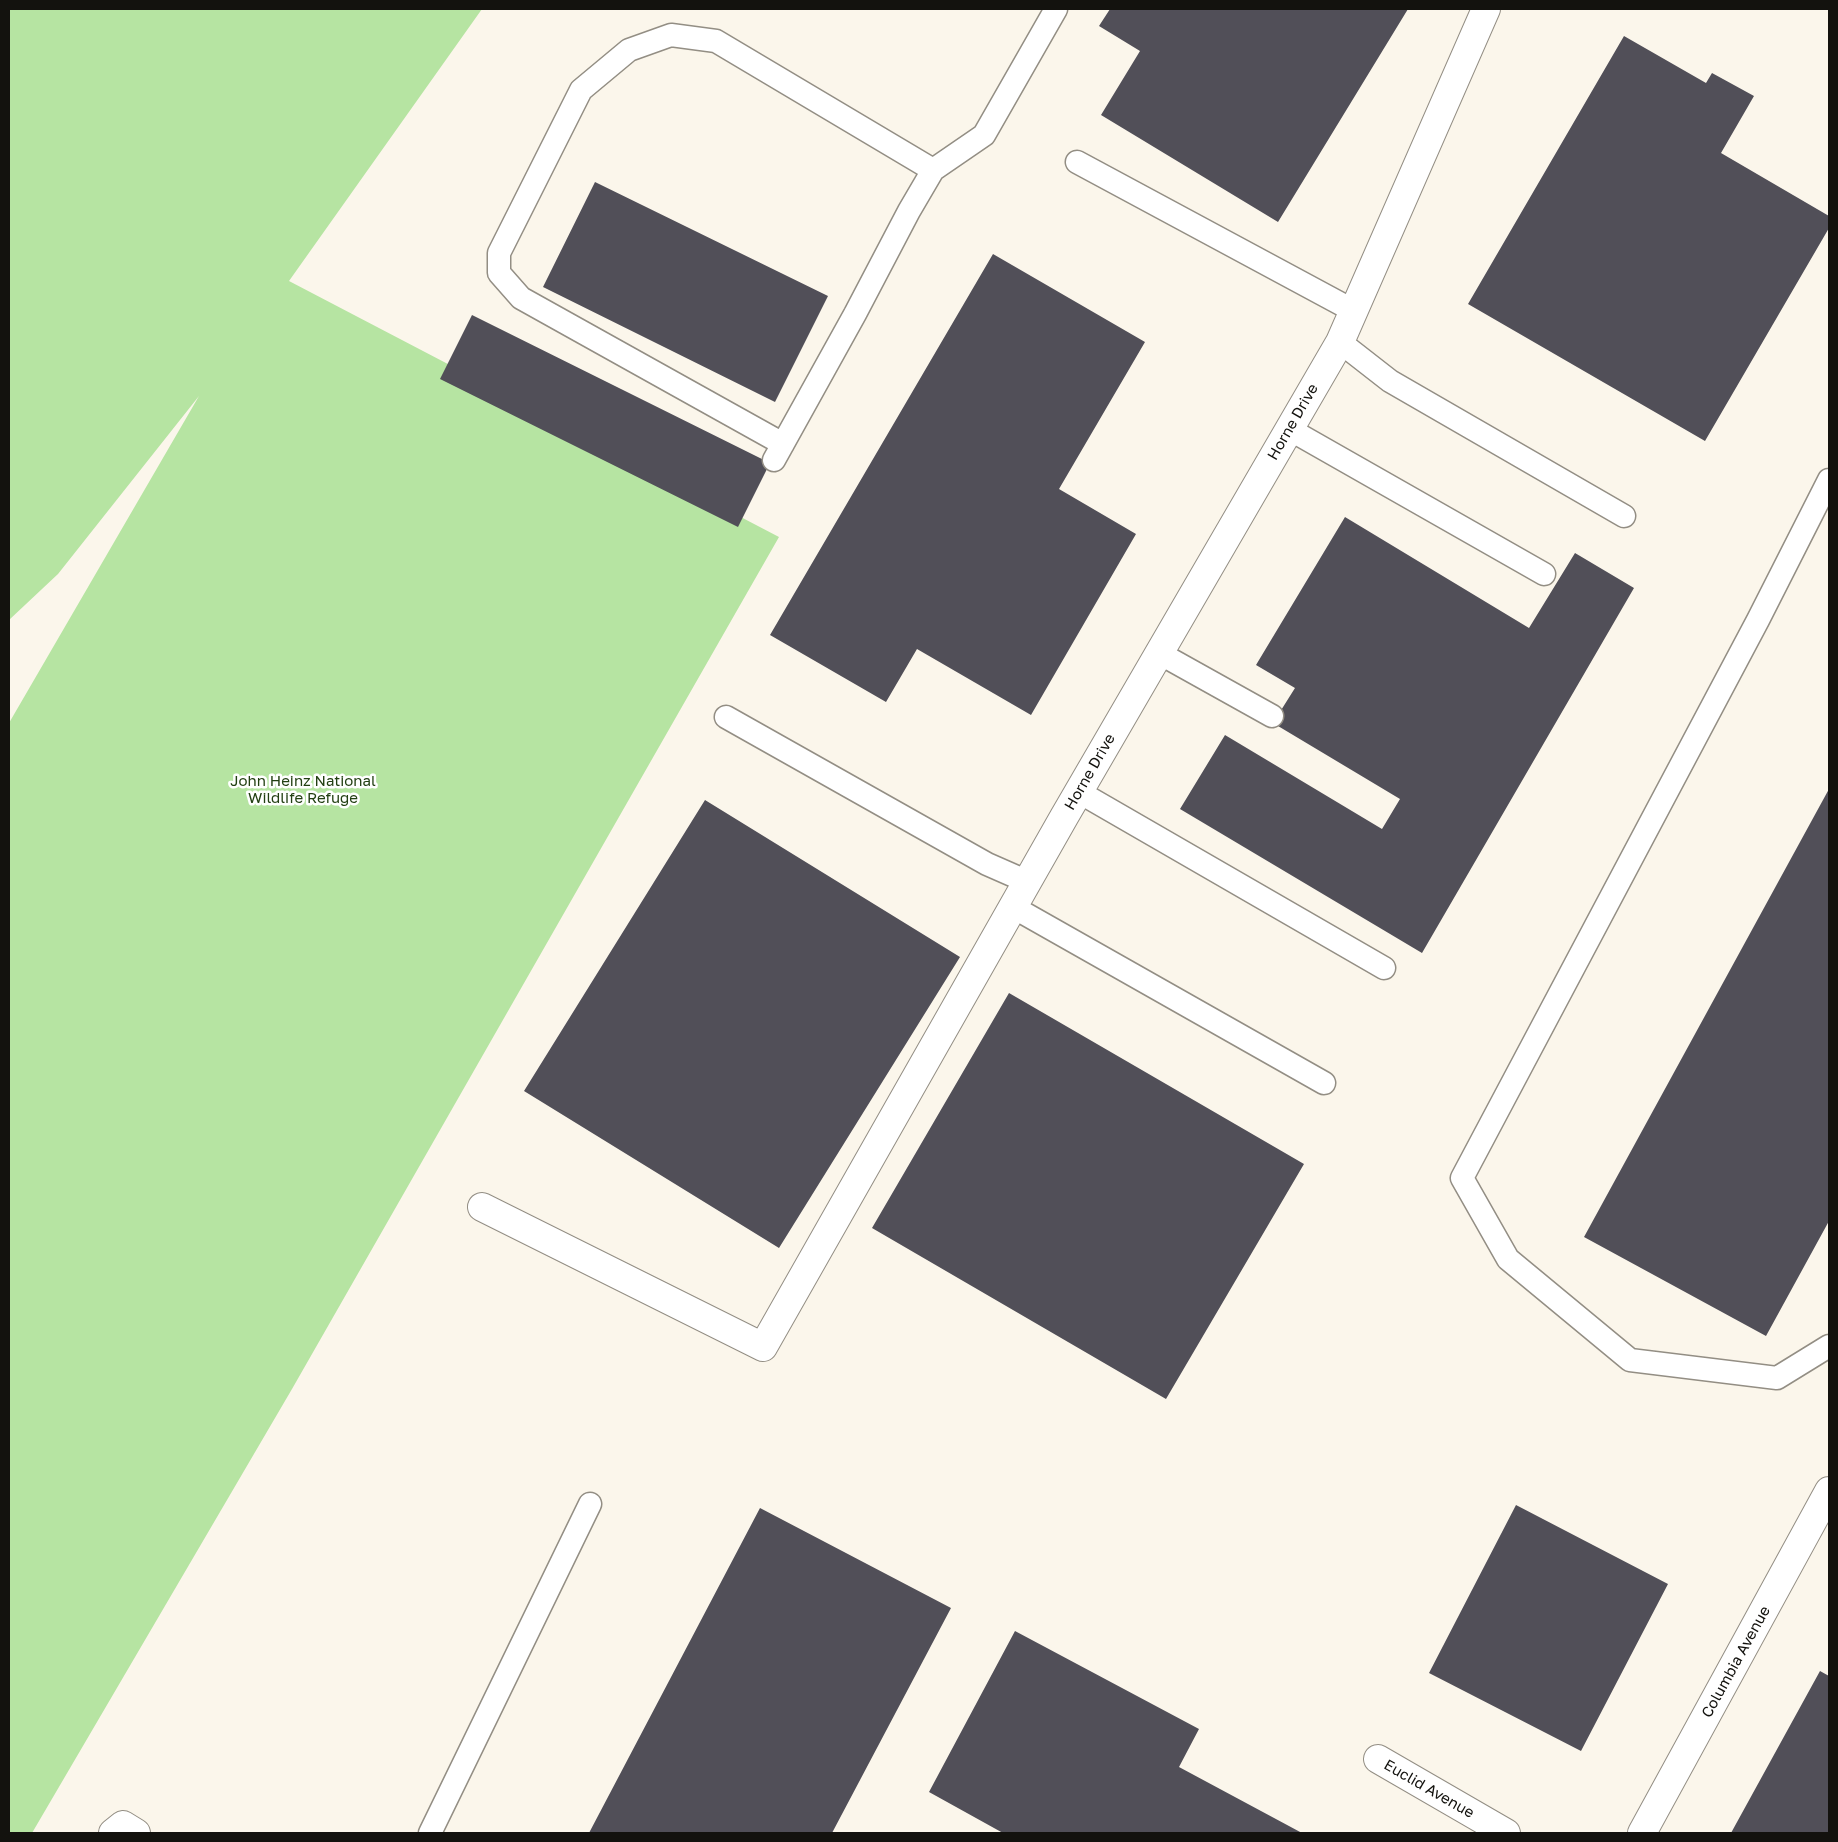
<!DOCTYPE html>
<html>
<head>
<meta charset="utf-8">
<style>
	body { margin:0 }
	#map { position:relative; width:1838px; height:1842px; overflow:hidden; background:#fbf6eb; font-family:"Golos Text",sans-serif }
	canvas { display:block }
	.frame { position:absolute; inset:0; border:10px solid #13120e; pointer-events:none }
</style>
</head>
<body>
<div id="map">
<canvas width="1838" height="1842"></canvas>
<div class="frame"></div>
</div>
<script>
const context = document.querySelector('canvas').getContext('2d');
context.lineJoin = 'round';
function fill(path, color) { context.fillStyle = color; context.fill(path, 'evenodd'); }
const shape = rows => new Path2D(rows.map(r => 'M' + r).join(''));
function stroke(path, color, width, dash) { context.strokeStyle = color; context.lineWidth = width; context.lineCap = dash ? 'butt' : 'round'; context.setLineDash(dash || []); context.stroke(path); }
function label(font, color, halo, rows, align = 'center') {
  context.font = font + ' "Golos Text",sans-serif'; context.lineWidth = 5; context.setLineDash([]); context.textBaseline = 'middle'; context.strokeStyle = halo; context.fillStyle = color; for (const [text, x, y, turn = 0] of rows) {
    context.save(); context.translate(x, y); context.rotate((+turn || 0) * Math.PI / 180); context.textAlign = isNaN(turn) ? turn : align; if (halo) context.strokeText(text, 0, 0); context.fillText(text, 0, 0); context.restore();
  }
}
fill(shape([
	[9,9,482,9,289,281,779,537,292,1389,32,1833,9,1833,9,723,199,396,58,574,9,620]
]), '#b6e4a2');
fill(shape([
	[1110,9,1408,9,1278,222,1101,115,1140,51,1099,26],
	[1624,36,1706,83,1712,73,1754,96,1721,153,1829,216,1829,228,1705,441,1468,304],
	[595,182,828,296,775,402,543,287],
	[993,254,1145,342,1059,489,1136,534,1031,715,917,649,886,702,770,635],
	[472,315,770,463,738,527,440,379],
	[1345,517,1529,628,1575,553,1634,588,1422,953,1180,809,1225,735,1382,829,1400,799,1273,723,1295,688,1256,665],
	[1829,789,1829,1221,1766,1336,1584,1237],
	[705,800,960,957,779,1248,524,1091],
	[1009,993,1304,1164,1166,1399,872,1228],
	[1516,1505,1668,1584,1581,1751,1429,1673],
	[760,1508,951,1608,832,1833,589,1833],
	[1015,1631,1199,1729,1179,1767,1302,1833,1003,1833,929,1792],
	[1820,1671,1829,1676,1829,1833,1731,1833]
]), '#514f58');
const service = shape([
	[1077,162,1354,311],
	[1340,342,1390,381,1624,516],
	[1289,429,1544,574],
	[783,444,521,298,499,273,499,253,581,90,629,50,671,35,716,41,933,170],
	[774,460,855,314,909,211,933,170,984,135,1056,9],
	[1829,480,1758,620,1462,1178,1508,1259,1630,1360,1777,1378,1829,1346],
	[1159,653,1272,716],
	[726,717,987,864,1028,882],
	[1079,792,1384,968],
	[1013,907,1324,1083],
	[430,1833,590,1504]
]);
const minor = shape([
	[482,1207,763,1347,1064,817,1340,342,1486,9],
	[1378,1759,1506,1833],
	[113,1833,123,1825,136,1833],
	[1642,1833,1829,1491]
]);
stroke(service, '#938e84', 25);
stroke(minor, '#938e84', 30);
stroke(service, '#fff', 22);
stroke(minor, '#fff', 28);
label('15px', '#13120e', '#fff', [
	["Horne Drive",1293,422,-60],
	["Horne Drive",1090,772,-60],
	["Columbia Avenue",1736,1662,-61],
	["Euclid Avenue",1429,1789,30]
]);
label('15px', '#223f12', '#fff', [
	["John Heinz National",303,781],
	["Wildlife Refuge",303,798]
]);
</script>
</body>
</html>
